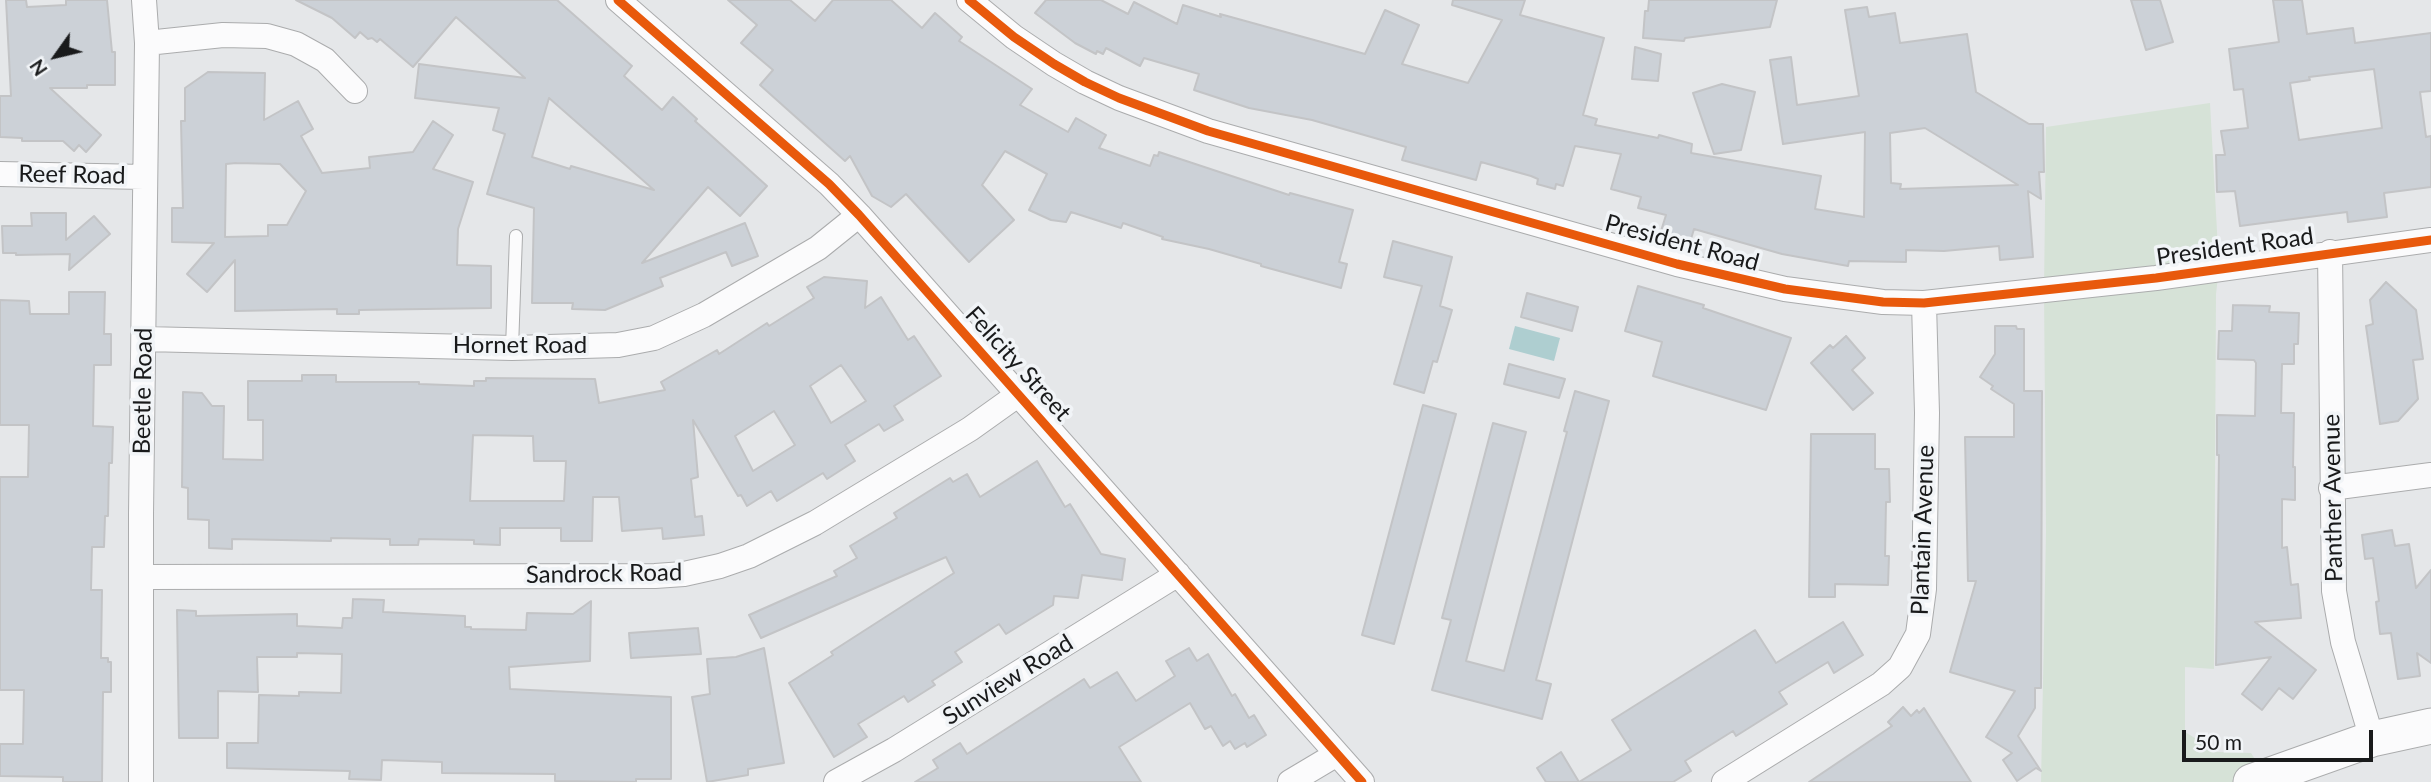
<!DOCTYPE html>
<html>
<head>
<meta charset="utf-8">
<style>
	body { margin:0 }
	#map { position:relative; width:2431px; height:782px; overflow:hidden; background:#e5e7e9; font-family:Lato,sans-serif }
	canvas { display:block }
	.north { position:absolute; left:21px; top:21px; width:70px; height:70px; -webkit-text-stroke:5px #f1f4f7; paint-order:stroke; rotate:236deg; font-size:19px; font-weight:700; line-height:28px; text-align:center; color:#191a1b }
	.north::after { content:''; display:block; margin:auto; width:24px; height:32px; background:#191a1b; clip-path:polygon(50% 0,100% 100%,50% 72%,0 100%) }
	.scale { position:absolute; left:2182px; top:730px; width:191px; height:32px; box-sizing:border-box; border:4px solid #191a1b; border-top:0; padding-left:9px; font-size:21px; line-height:24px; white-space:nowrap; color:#191a1b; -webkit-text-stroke:5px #f1f4f7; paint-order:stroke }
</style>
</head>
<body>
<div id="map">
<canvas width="2431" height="782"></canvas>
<div class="north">N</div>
<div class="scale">50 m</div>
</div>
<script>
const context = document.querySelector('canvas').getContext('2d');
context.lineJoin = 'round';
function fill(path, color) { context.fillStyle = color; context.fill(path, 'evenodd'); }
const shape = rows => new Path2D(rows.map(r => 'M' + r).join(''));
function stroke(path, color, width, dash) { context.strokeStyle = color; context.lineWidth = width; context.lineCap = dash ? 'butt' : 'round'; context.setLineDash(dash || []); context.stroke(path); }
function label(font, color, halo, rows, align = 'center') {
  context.font = font + ' Lato,sans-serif'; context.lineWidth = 7; context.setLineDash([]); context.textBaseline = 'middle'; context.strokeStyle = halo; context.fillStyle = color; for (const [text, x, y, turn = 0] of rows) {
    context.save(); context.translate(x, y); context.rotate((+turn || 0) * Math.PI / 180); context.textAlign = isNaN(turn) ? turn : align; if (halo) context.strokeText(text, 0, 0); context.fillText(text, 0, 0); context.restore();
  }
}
fill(shape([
	[2210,103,2219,268,2216,294,2214,669,2185,667,2185,732,2218,752,2251,753,2265,775,2266,782,2041,782,2046,532,2044,290,2046,127]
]), '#d6e2d7');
fill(shape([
	[1515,326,1560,338,1554,361,1509,349]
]), '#aeced0');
const building = shape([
	[6,0,26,0,27,7,66,5,66,0,107,0,112,52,115,52,115,85,87,85,87,88,50,88,101,135,86,152,79,145,74,151,63,141,22,141,22,138,0,137,0,96,11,96,6,0],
	[296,0,557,0,632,66,624,76,662,110,673,97,697,119,695,121,767,186,740,216,708,187,642,263,745,223,758,256,732,266,726,252,660,278,663,286,605,310,572,309,573,303,532,303,534,208,487,194,505,134,493,130,499,108,415,98,419,64,525,78,456,17,413,67,380,39,377,42,372,38,368,39,360,32,355,38,332,18,296,0],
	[549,98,654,190,571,166,570,169,532,157,549,98],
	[728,0,790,0,815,21,833,0,891,0,922,28,935,13,962,37,959,41,1032,89,1020,105,1068,132,1076,118,1106,135,1099,148,1150,166,1154,155,1158,156,1159,152,1289,195,1290,193,1353,210,1339,262,1347,264,1341,288,1261,266,1261,264,1209,249,1162,239,1163,237,1123,223,1121,228,1071,212,1066,222,1051,220,1029,210,1047,174,1005,151,982,185,1014,220,969,262,906,194,891,207,872,196,850,156,845,161,760,85,773,70,741,43,757,25,728,0],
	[1046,0,1101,0,1128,14,1134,2,1177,24,1183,5,1221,17,1220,14,1365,54,1385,10,1419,25,1402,64,1468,83,1502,20,1452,5,1453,0,1525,0,1520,15,1604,38,1583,115,1597,119,1595,125,1658,138,1659,135,1692,144,1691,153,1821,176,1815,209,1864,217,1865,132,1783,144,1770,60,1791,57,1797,105,1859,96,1845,10,1867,7,1869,17,1895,13,1900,43,1967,34,1976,92,2029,124,2043,124,2044,172,2039,172,2041,199,2028,191,2033,257,2000,260,1999,246,1944,251,1906,250,1906,262,1849,261,1848,266,1782,254,1694,229,1691,239,1661,231,1666,215,1638,208,1641,197,1611,189,1621,154,1575,146,1563,186,1556,184,1555,189,1537,184,1538,179,1531,176,1481,162,1476,180,1402,160,1406,147,1312,120,1249,108,1194,90,1199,74,1144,58,1140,66,1106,48,1103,54,1097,51,1096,54,1075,43,1035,13,1046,0],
	[1925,128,2018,185,1900,189,1901,184,1891,183,1890,133,1925,128],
	[1649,0,1777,0,1770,27,1685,38,1684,41,1643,38,1645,11,1648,11,1649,0],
	[2131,0,2160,0,2173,42,2146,50,2131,0],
	[2273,0,2302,0,2307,34,2353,28,2355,43,2431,33,2431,91,2420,92,2426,137,2431,136,2431,187,2384,193,2387,217,2348,222,2347,212,2240,226,2235,191,2217,192,2216,155,2225,155,2221,131,2248,128,2243,89,2234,90,2229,49,2279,42,2273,0],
	[2374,69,2382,128,2299,140,2290,83,2310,80,2309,77,2374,69],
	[1635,47,1661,54,1658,81,1632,79,1635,47],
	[208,72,265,73,264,120,298,101,313,129,301,136,322,173,370,168,369,157,413,152,433,121,453,135,433,169,473,182,458,229,457,265,491,266,491,308,359,310,359,314,337,314,337,309,235,311,235,260,207,292,187,274,214,243,172,242,172,208,183,208,181,121,185,121,185,88,208,72],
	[236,163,280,164,306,191,287,225,268,225,268,236,225,237,226,164,236,163],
	[1722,84,1755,92,1741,150,1714,154,1693,93,1722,84],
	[31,213,66,213,66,240,94,216,110,234,69,270,70,254,16,255,16,253,3,253,2,226,32,226,31,213],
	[1393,241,1452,257,1440,306,1452,310,1437,362,1433,361,1424,393,1394,384,1422,286,1384,277,1393,241],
	[824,277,867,281,865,308,881,297,908,340,914,336,941,376,894,406,903,420,884,431,879,424,845,445,855,461,827,479,823,473,777,501,771,491,747,506,741,495,738,496,693,420,698,477,691,479,695,517,702,516,704,535,663,539,662,528,622,531,619,497,593,497,592,541,561,541,561,528,500,528,500,545,474,544,474,540,419,539,418,545,390,545,390,539,331,538,331,541,232,539,232,549,209,548,209,520,188,519,188,488,182,487,183,392,202,393,212,406,224,406,223,459,263,460,263,420,248,420,248,381,302,381,302,375,336,375,336,382,419,382,419,384,474,386,474,381,486,381,486,378,595,379,599,403,665,390,661,382,717,350,719,354,767,323,769,326,814,298,807,287,824,277],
	[841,365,866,401,831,423,810,386,841,365],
	[774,411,795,445,753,471,735,436,774,411],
	[473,435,533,436,534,461,566,461,564,501,470,501,473,435],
	[2386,282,2416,310,2423,359,2413,360,2418,399,2398,421,2380,424,2366,326,2373,324,2370,300,2386,282],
	[1638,286,1704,305,1703,308,1791,338,1766,410,1653,376,1662,342,1625,331,1638,286],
	[69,292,105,292,104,334,111,334,111,365,94,365,93,426,113,427,112,463,109,463,108,516,105,516,104,547,92,547,91,590,102,590,101,658,108,658,108,662,111,662,111,692,103,692,102,782,63,782,63,777,0,776,0,744,23,744,24,690,0,690,0,477,28,477,29,425,0,425,0,300,29,301,30,314,69,314,69,292],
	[1527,293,1578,307,1572,331,1521,317,1527,293],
	[2233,305,2270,306,2269,312,2299,313,2298,344,2294,344,2294,364,2282,364,2281,413,2294,413,2293,467,2295,467,2295,500,2282,499,2282,548,2287,547,2291,585,2298,584,2301,618,2255,622,2316,670,2293,699,2279,688,2262,710,2242,694,2271,657,2216,665,2219,455,2217,455,2217,415,2255,416,2256,363,2254,360,2218,359,2219,331,2232,331,2233,305],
	[1995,326,2016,326,2017,329,2024,329,2024,391,2042,391,2041,688,2035,688,2035,708,2018,736,2041,771,2036,768,2017,781,2003,760,2012,753,1986,737,2015,691,1950,672,1976,581,1968,581,1965,437,2014,437,2014,404,1991,389,1993,386,1980,377,1995,354,1995,326],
	[1846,336,1865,358,1852,370,1873,393,1853,410,1811,363,1830,345,1833,348,1846,336],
	[1509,364,1565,379,1559,398,1504,384,1509,364],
	[1575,391,1609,401,1536,680,1551,684,1542,719,1432,690,1451,620,1442,618,1493,423,1526,432,1466,661,1504,671,1567,432,1564,431,1575,391],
	[1423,405,1456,414,1394,644,1362,635,1423,405],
	[1811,434,1875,434,1875,469,1889,469,1890,502,1886,502,1885,556,1889,556,1888,585,1835,584,1835,597,1809,597,1811,434],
	[1037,461,1065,507,1070,504,1101,554,1125,559,1122,580,1082,575,1078,598,1054,596,1053,605,1006,634,999,624,955,652,962,662,932,681,935,685,908,702,904,696,858,724,867,737,834,757,789,683,833,655,831,652,954,573,946,557,761,638,749,615,837,576,834,571,857,558,850,546,897,518,894,513,950,478,953,482,967,474,980,497,1037,461],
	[2392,530,2395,546,2409,544,2416,588,2431,570,2431,663,2417,653,2420,676,2398,679,2391,633,2380,634,2376,602,2379,601,2373,558,2365,559,2362,535,2392,530],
	[353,599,384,600,383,612,465,616,465,627,471,627,471,629,526,630,527,613,573,614,591,601,590,661,509,667,510,689,671,697,671,779,636,779,636,782,555,781,555,774,442,773,442,762,382,760,381,780,349,779,350,771,227,768,227,743,258,743,259,695,299,696,299,692,341,693,342,654,297,653,297,657,257,657,258,692,218,691,218,738,179,738,177,610,196,611,196,616,297,614,297,626,342,628,343,618,352,618,353,599],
	[1843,622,1863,655,1834,673,1828,662,1779,692,1787,704,1736,736,1733,731,1685,761,1691,771,1673,782,1546,782,1537,768,1561,752,1579,782,1631,750,1612,720,1755,630,1776,663,1843,622],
	[698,628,701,654,631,658,629,633,698,628],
	[764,648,784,763,748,769,748,775,707,782,692,697,710,694,707,659,736,657,764,648],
	[1189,648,1197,661,1208,654,1232,696,1235,694,1249,718,1254,715,1266,735,1247,747,1245,743,1235,749,1230,741,1223,746,1211,726,1205,729,1190,703,1119,747,1141,782,915,782,938,768,933,760,960,743,967,754,1084,679,1090,688,1117,672,1136,701,1175,676,1166,661,1189,648],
	[1903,707,1911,716,1917,710,1919,713,1924,708,1971,782,1809,782,1892,726,1888,722,1903,707]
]);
fill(building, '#ccd1d7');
stroke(building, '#c3c4c6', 2);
const lane = shape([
	[512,348,516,236]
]);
const street = shape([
	[618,0,829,184,859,215,1362,782],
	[969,0,1014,37,1054,64,1085,82,1119,98,1208,131,1677,264,1785,289,1883,302,1924,303,2156,278,2431,240],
	[147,43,223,35,267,36,296,44,325,60,355,91],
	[0,174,144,177],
	[2330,252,2334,591,2343,642,2372,739],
	[145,339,512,348,618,345,654,338,704,315,818,248,859,215],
	[2331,488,2431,475],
	[142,577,655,576,684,574,720,566,749,556,815,523,970,429,1019,394],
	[141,782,141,514,147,43,144,0],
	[836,782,894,750,1178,574],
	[1290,782,1337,754],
	[1724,782,1881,684,1900,667,1918,634,1924,589,1927,413,1924,303]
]);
const secondary = shape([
	[2251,782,2372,739,2431,726]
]);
stroke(lane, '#abacad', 14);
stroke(street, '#abacad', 26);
stroke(secondary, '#abacad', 37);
stroke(lane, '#fbfbfc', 12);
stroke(street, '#fbfbfc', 24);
stroke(secondary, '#fbfbfc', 35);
stroke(shape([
	[618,0,829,184,859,215,1362,782],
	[969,0,1014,37,1054,64,1085,82,1119,98,1208,131,1677,264,1785,289,1883,302,1924,303,2156,278,2431,240]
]), '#e8590c', 9);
label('24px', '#191a1b', '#f1f4f7', [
	["Reef Road",72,175,1],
	["President Road",1682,243,15],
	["President Road",2235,247,-8],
	["Hornet Road",520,345],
	["Felicity Street",1018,364,48],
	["Beetle Road",143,391,-89],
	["Panther Avenue",2333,498,-91],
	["Plantain Avenue",1923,530,-88],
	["Sandrock Road",604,574,-1],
	["Sunview Road",1008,680,-32]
]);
</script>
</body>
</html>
